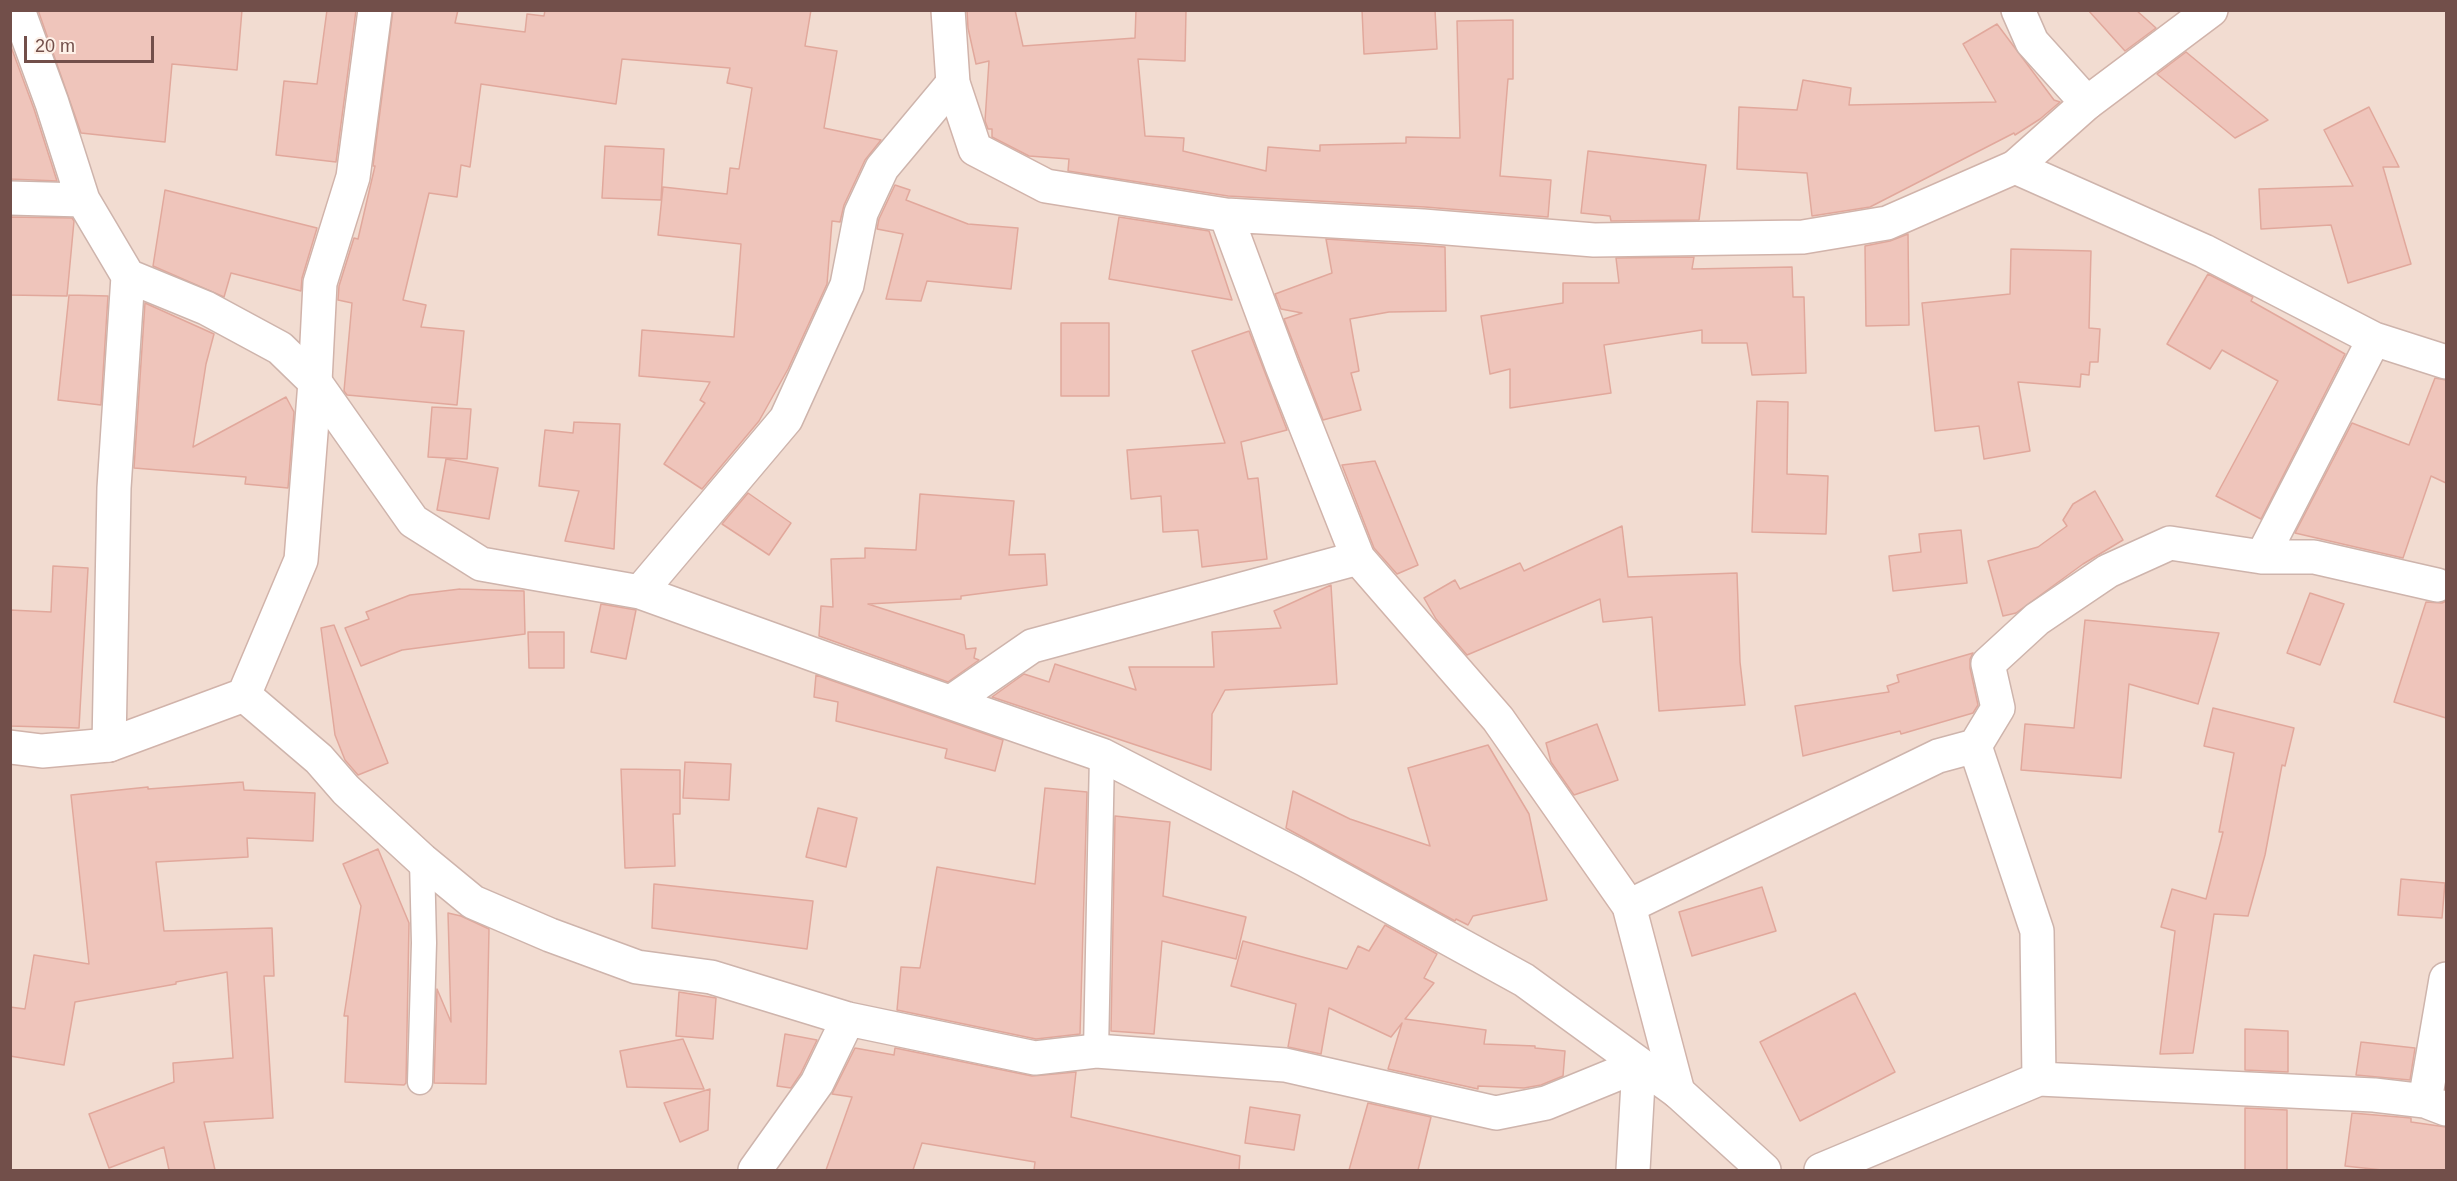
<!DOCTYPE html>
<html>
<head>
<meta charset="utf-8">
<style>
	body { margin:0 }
	#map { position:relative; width:2457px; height:1181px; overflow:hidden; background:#fbece2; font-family:Arial,sans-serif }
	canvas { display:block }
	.frame { position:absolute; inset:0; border:12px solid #724f4a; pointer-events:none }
	.scale { position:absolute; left:24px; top:36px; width:130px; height:27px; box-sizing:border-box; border:3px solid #724f4a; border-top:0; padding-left:8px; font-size:18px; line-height:21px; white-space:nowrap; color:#724f4a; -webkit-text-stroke:4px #fef1e8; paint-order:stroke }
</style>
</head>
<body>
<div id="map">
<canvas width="2457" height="1181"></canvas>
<div class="frame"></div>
<div class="scale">20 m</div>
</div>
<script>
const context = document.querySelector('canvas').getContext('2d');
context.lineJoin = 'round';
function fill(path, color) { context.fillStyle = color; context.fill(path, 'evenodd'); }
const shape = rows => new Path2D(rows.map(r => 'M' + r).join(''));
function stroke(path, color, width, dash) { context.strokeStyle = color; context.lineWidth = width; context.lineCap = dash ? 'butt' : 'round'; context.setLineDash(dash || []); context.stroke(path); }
fill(shape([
	[11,11,2446,11,2446,1170,11,1170]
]), '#f2dcd1');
const building = shape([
	[38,10,242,10,237,70,172,64,165,142,81,133,38,10],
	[327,10,356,10,336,162,276,155,284,81,317,84,327,10],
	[393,10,458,10,455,23,525,32,527,14,544,16,545,10,811,10,805,46,837,51,824,128,881,140,865,160,844,205,840,222,832,221,827,284,788,369,759,421,702,489,664,464,705,403,700,400,710,382,639,376,642,330,734,337,741,244,658,235,663,187,727,194,730,168,739,169,752,88,727,83,730,68,622,59,616,104,481,84,470,167,461,165,457,197,429,193,403,300,426,305,421,327,464,331,457,405,347,395,344,391,352,303,338,300,339,286,354,238,358,239,375,166,373,166,393,10],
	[967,10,1015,10,1023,46,1135,38,1136,10,1186,10,1185,61,1138,59,1145,136,1184,138,1183,151,1266,171,1268,147,1320,151,1320,145,1406,143,1406,137,1460,138,1457,21,1513,20,1513,79,1508,79,1500,176,1551,180,1548,217,1425,207,1228,196,1068,171,1069,159,1029,156,992,137,992,129,988,129,985,121,989,61,976,64,968,28,967,10],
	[1362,10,1435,10,1437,49,1364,54,1362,10],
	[2088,10,2136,10,2156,28,2125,51,2088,10],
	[1997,24,2054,100,2060,102,2040,119,2015,135,2014,133,1870,207,1812,216,1807,173,1737,169,1739,107,1797,110,1803,80,1851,88,1849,105,1996,102,1963,44,1997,24],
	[10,44,34,109,57,181,10,179,10,44],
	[2186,52,2268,120,2235,138,2157,74,2186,52],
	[2369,107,2399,167,2383,167,2411,264,2348,283,2331,225,2261,229,2259,189,2353,186,2324,130,2369,107],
	[605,146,664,149,661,200,602,198,605,146],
	[1588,151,1706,165,1699,220,1611,221,1610,216,1581,213,1588,151],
	[895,185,910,190,906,200,968,224,1018,228,1011,289,927,281,921,301,886,299,903,234,877,229,879,219,895,185],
	[165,190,317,228,302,278,301,291,231,273,224,297,153,266,165,190],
	[10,217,72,218,74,221,67,296,10,295,10,217],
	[1119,217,1209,231,1232,300,1109,279,1119,217],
	[1908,234,1909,325,1866,326,1865,246,1890,241,1908,234],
	[1326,239,1445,247,1446,311,1389,312,1350,319,1359,371,1351,373,1361,410,1323,420,1284,319,1302,313,1281,309,1275,294,1332,273,1326,239],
	[2011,249,2091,251,2089,328,2100,329,2098,362,2090,362,2089,375,2081,374,2080,387,2018,382,2030,451,1984,459,1979,426,1935,431,1922,303,2010,294,2011,249],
	[1694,257,1692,269,1792,267,1793,297,1804,297,1806,373,1752,375,1747,343,1702,343,1702,330,1604,345,1611,393,1510,408,1510,369,1490,374,1481,316,1563,303,1563,283,1619,283,1616,258,1694,257],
	[2208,274,2253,297,2251,301,2345,354,2261,519,2216,496,2278,381,2222,350,2210,369,2167,344,2208,274],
	[69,295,108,296,101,405,58,400,69,295],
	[145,303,214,334,206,364,193,447,286,397,294,412,288,488,245,484,246,477,134,468,145,303],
	[1061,323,1109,323,1109,396,1061,396,1061,323],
	[1249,331,1287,430,1241,442,1248,479,1258,478,1267,559,1202,567,1198,530,1163,532,1161,496,1131,499,1127,450,1225,443,1192,351,1249,331],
	[2435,378,2446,380,2446,483,2431,476,2403,558,2295,533,2352,423,2409,445,2435,378],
	[1757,401,1788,402,1787,474,1828,476,1826,534,1752,532,1757,401],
	[432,407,471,409,467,459,428,457,432,407],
	[574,422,620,424,614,549,565,541,579,491,539,486,545,430,573,433,574,422],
	[446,459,498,468,489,519,437,510,446,459],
	[1375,461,1418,565,1397,574,1374,548,1342,465,1375,461],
	[2095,491,2123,540,2083,564,2016,613,2003,616,1988,561,2038,547,2067,526,2063,520,2073,504,2095,491],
	[748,493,791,523,769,555,722,524,748,493],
	[920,494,1014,501,1009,555,1045,554,1047,585,961,596,961,599,868,604,964,635,966,649,976,648,974,658,979,660,948,682,819,636,821,606,833,607,831,559,865,558,865,548,916,550,920,494],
	[1622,526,1628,577,1737,573,1740,662,1745,705,1659,711,1652,617,1603,622,1600,599,1467,655,1436,619,1424,598,1455,580,1460,589,1520,563,1524,571,1622,526],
	[1961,530,1967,583,1893,591,1889,556,1921,552,1919,534,1961,530],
	[53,566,88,568,79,728,10,726,10,610,51,612,53,566],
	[1331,585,1337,684,1225,690,1212,714,1211,770,992,697,1024,674,1049,682,1055,664,1136,690,1129,667,1214,667,1212,632,1281,628,1274,611,1331,585],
	[460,589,524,591,525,634,402,650,361,666,345,628,369,619,366,612,410,595,460,589],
	[2310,593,2344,604,2320,665,2287,653,2310,593],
	[2446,601,2446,718,2394,702,2426,602,2442,603,2446,601],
	[601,604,636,610,626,659,591,652,601,604],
	[2085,620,2219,633,2198,704,2129,684,2121,778,2021,770,2025,724,2074,728,2085,620],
	[334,625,388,763,358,775,345,760,335,735,321,628,334,625],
	[528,632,564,632,564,668,529,668,528,632],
	[1973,653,1970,659,1970,668,1978,705,1973,713,1901,734,1900,731,1803,756,1795,706,1889,692,1887,686,1899,682,1897,675,1973,653],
	[816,675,1003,740,995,771,945,758,947,749,836,721,838,702,814,697,816,675],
	[2213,708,2294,728,2285,766,2282,765,2265,855,2248,916,2214,914,2193,1053,2160,1054,2175,931,2161,927,2172,889,2206,899,2223,832,2219,832,2234,753,2204,746,2213,708],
	[1597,724,1618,780,1574,795,1551,762,1546,743,1597,724],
	[1488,745,1529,814,1547,900,1473,916,1468,925,1456,919,1455,921,1286,828,1293,791,1350,819,1430,846,1408,768,1488,745],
	[685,762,731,764,729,800,683,798,685,762],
	[621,769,680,770,680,814,673,814,675,866,625,868,621,769],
	[243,782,244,790,315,793,313,841,247,838,248,857,156,862,164,931,272,928,274,976,264,976,273,1118,204,1122,215,1170,169,1170,164,1147,109,1168,89,1114,174,1082,173,1063,233,1058,227,972,176,982,176,984,75,1002,64,1065,10,1056,10,1007,25,1009,34,955,89,964,71,795,148,787,148,789,243,782],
	[1045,788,1087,792,1080,1034,1036,1039,897,1010,901,967,920,968,937,867,1035,884,1045,788],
	[818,808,857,818,846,867,806,857,818,808],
	[1115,816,1170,822,1163,896,1246,917,1236,959,1162,941,1154,1034,1111,1031,1115,816],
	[378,849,409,923,406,1083,404,1085,345,1082,348,1016,344,1016,361,906,343,864,378,849],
	[2401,879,2445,883,2442,918,2398,915,2401,879],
	[654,884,813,901,807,949,652,928,654,884],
	[1762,887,1776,931,1692,956,1679,912,1762,887],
	[448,913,461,916,489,929,486,1084,434,1083,437,989,451,1022,448,913],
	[1385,925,1437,954,1424,978,1434,983,1405,1019,1486,1030,1484,1044,1535,1046,1535,1048,1565,1051,1563,1076,1541,1085,1524,1088,1478,1086,1478,1089,1388,1069,1402,1023,1391,1037,1329,1008,1321,1054,1288,1047,1296,1004,1231,986,1243,941,1347,969,1358,946,1369,951,1385,925],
	[679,992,716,998,713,1039,676,1036,679,992],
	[1855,993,1895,1072,1800,1121,1760,1042,1855,993],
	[2245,1029,2288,1031,2288,1072,2245,1070,2245,1029],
	[785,1034,817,1040,801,1073,791,1088,777,1086,785,1034],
	[683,1039,704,1089,627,1087,620,1051,683,1039],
	[2361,1042,2415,1048,2410,1080,2356,1075,2361,1042],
	[855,1048,894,1055,895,1048,1032,1076,1076,1072,1071,1117,1240,1156,1239,1170,1034,1170,1035,1162,922,1143,913,1170,826,1170,852,1097,832,1094,855,1048],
	[710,1089,708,1130,680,1142,664,1103,710,1089],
	[1368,1103,1431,1117,1418,1170,1349,1170,1368,1103],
	[1250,1107,1300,1115,1294,1150,1245,1143,1250,1107],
	[2245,1108,2287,1110,2287,1170,2245,1170,2245,1108],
	[2352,1113,2411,1118,2411,1122,2446,1127,2446,1170,2382,1170,2345,1166,2352,1113]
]);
fill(building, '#efc5bb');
stroke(building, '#e1a89c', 1.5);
const lane = shape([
	[1096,1051,1102,755],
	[420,1082,424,943,422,860]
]);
const street = shape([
	[18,10,52,103,83,200,128,276,206,308,280,348,315,382,413,521,481,564,640,592,837,663,1102,755,1304,859,1524,980,1678,1092,1764,1170],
	[2018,10,2032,42,2087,103],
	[2015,167,2204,251,2374,339,2446,362],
	[10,198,83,200],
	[2262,557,2374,339],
	[640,592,786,419,847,285,861,213,882,168,953,83],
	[244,695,319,759,346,790,422,860,473,902,550,935,637,967,711,977,848,1019,1035,1058,1096,1051,1285,1065,1496,1113,1546,1103,1639,1065,1633,1170],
	[951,702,1032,646,1358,558],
	[109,745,114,488,128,276],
	[1629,906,1938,756,1975,746],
	[2039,1079,2037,931,1975,746,1998,708,1988,664,2037,619,2108,571,2170,543,2262,557,2314,557,2437,585],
	[2425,1101,2446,979],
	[755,1170,817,1083,848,1019],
	[1821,1170,2039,1079,2374,1095,2425,1101,2446,1109]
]);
const secondary = shape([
	[948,10,953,83,975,149,1046,186,1226,215,1423,226,1594,240,1803,237,1887,223,2015,167,2087,103,2211,10],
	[1226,215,1282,366,1358,558,1498,719,1629,906,1678,1092],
	[10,747,42,751,109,745,244,695,301,560,315,382,320,283,353,177,375,10]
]);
stroke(lane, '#ceb4ac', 27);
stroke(street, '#ceb4ac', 36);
stroke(secondary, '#d1b3aa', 36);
stroke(lane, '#fff', 24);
stroke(street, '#fff', 33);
stroke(secondary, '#fff', 33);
</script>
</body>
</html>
